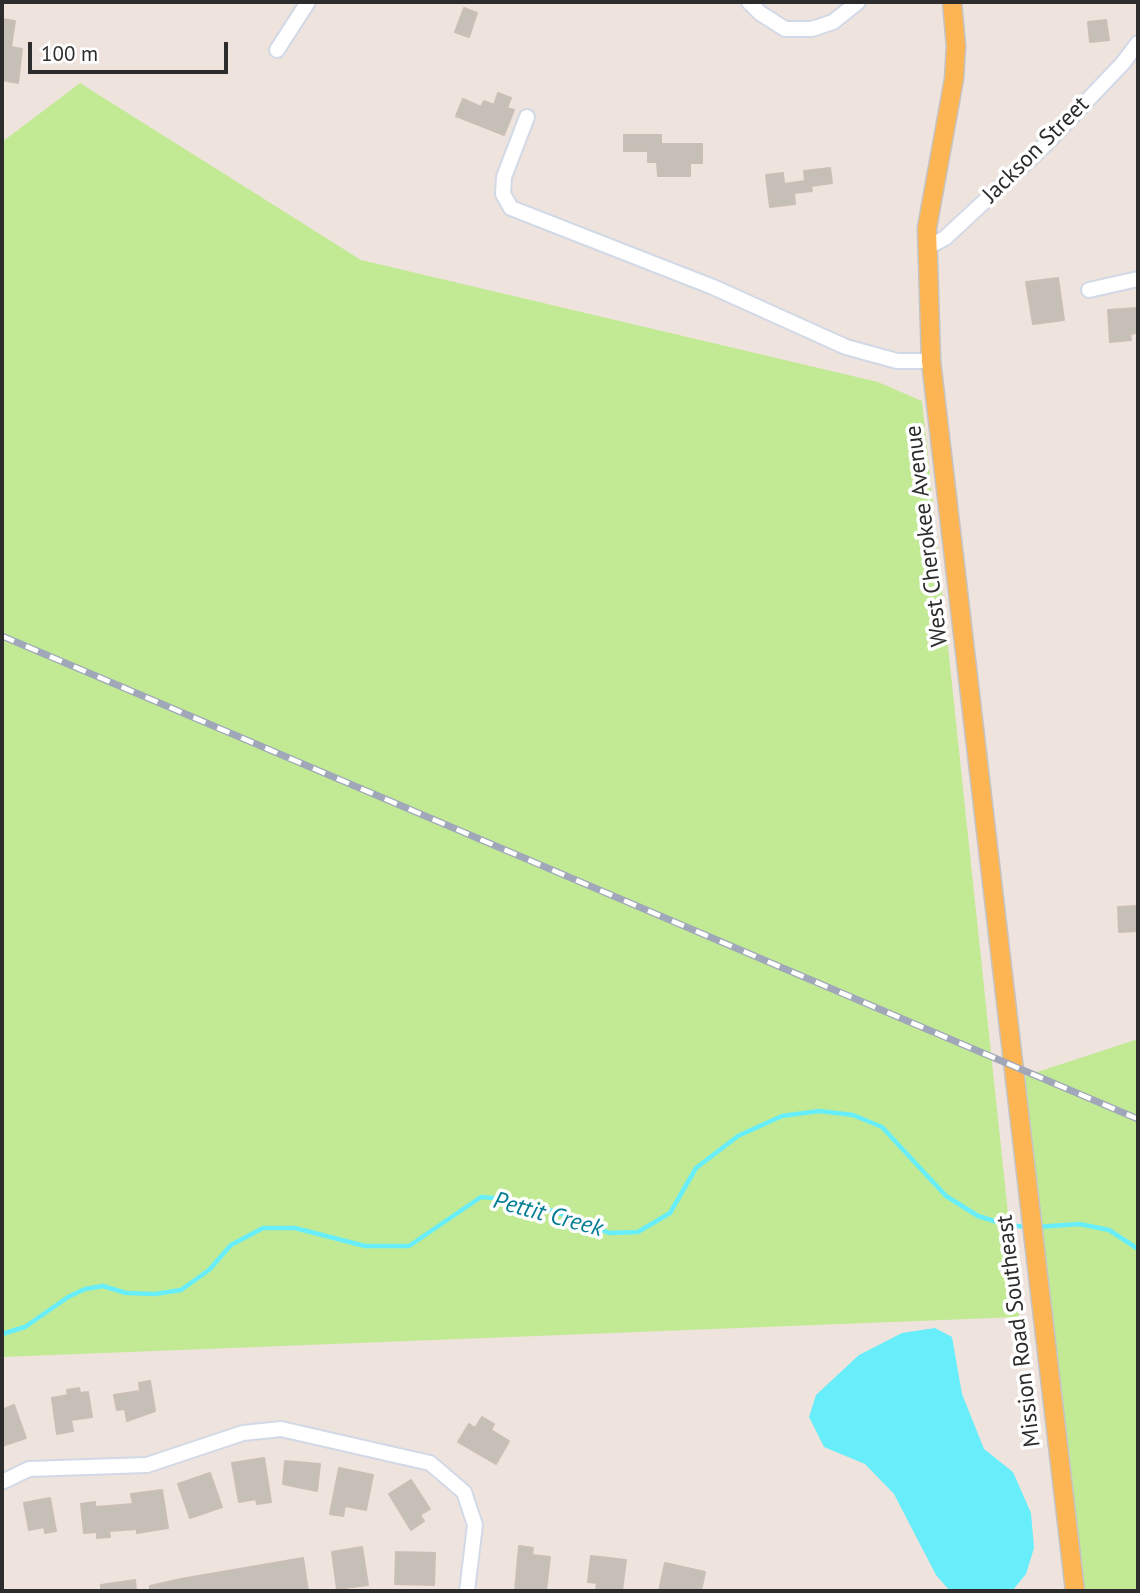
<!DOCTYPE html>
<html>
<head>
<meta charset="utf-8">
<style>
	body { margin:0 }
	#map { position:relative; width:1140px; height:1593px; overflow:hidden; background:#efe3dd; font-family:"PT Sans",sans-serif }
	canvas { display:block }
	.frame { position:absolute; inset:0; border:4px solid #2c2c2c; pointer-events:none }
	.scale { position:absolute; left:28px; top:42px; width:200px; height:32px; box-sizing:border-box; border:4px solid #2c2c2c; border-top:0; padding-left:9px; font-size:21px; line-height:24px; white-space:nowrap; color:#2c2c2c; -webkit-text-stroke:5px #fff; paint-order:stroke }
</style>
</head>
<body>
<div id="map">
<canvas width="1140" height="1593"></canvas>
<div class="frame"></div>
<div class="scale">100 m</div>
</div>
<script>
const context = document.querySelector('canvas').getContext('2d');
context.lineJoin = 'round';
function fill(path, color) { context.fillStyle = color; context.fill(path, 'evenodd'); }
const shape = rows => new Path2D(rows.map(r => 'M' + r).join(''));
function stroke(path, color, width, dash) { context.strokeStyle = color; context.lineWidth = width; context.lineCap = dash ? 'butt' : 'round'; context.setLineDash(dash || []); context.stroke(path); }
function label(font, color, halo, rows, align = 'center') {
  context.font = font + ' "PT Sans",sans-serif'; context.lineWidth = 7; context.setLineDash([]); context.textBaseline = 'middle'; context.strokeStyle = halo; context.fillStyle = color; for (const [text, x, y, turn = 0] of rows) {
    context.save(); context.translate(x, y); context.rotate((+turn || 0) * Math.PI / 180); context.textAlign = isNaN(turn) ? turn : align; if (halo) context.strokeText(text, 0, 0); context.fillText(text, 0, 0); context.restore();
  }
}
fill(shape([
	[80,83,361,260,878,382,922,401,1019,1317,2,1357,2,142],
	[1138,1039,1138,1591,1085,1591,1022,1077]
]), '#c2ea94');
fill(shape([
	[935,1328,952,1337,962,1394,984,1449,1013,1472,1031,1513,1034,1548,1026,1574,1012,1591,950,1591,936,1575,894,1494,865,1464,824,1447,809,1417,816,1395,859,1355,902,1333]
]), '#67eefa');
stroke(shape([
	[1037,1227,1079,1224,1109,1230,1138,1249],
	[2,1334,25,1327,68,1297,85,1289,103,1286,126,1293,155,1294,181,1290,209,1270,231,1245,263,1228,295,1228,365,1246,409,1246,481,1197,506,1199,553,1211,609,1233,638,1232,670,1213,696,1168,738,1136,782,1116,819,1111,853,1115,882,1127,946,1196,978,1216,1007,1225,1028,1227]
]), '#67eefa', 4.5);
const building = shape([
	[464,8,477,13,469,37,455,32,464,8],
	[2,19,15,21,11,47,22,49,18,83,2,80,2,19],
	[1106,20,1109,40,1090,42,1088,22,1106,20],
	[498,93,511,98,507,108,514,110,504,135,456,116,463,99,481,107,484,101,494,105,498,93],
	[624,135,661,135,661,144,702,144,702,163,690,163,690,176,658,176,657,162,648,162,648,151,624,151,624,135],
	[830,168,832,183,811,186,812,191,794,193,795,204,770,207,766,175,783,173,784,184,805,181,804,171,830,168],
	[1058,278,1064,320,1033,324,1026,282,1058,278],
	[1137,308,1138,333,1130,334,1131,340,1110,342,1108,310,1137,308],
	[1138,906,1138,931,1119,932,1118,907,1138,906],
	[150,1381,155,1411,127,1421,125,1409,117,1410,114,1395,140,1391,139,1383,150,1381],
	[79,1388,80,1393,88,1392,92,1417,71,1420,73,1431,57,1434,52,1398,68,1395,67,1390,79,1388],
	[14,1405,26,1438,2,1446,2,1410,14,1405],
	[482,1417,494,1424,491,1430,509,1441,496,1464,458,1442,469,1424,475,1428,482,1417],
	[264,1458,271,1502,257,1504,256,1499,239,1502,232,1463,264,1458],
	[285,1461,320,1464,317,1491,283,1484,285,1461],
	[339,1468,373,1475,366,1510,345,1506,343,1516,330,1514,339,1468],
	[210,1473,222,1507,190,1518,178,1484,210,1473],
	[411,1480,430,1509,420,1515,424,1521,411,1530,389,1494,411,1480],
	[162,1490,168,1528,137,1533,137,1529,109,1531,110,1537,97,1538,97,1532,84,1533,81,1504,95,1502,95,1507,133,1504,131,1494,162,1490],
	[50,1498,56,1531,45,1533,44,1527,29,1530,24,1503,50,1498],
	[519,1546,533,1548,532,1555,550,1557,546,1591,515,1591,519,1546],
	[362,1547,368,1585,337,1589,332,1552,362,1547],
	[396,1552,435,1553,434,1585,395,1584,396,1552],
	[591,1556,626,1560,622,1591,596,1590,597,1583,588,1582,591,1556],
	[303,1558,308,1591,150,1591,150,1586,181,1579,303,1558],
	[665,1563,705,1572,701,1591,659,1591,665,1563],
	[135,1580,136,1591,101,1591,101,1585,135,1580]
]);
fill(building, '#c6bfb8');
stroke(building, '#cabfb6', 2);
const minor = shape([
	[749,2,760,13,785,29,812,29,833,22,858,2],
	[277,50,308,2],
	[527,117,504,177,503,194,511,208,713,287,846,347,897,361,931,361],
	[926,248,945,238,1042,148,1123,63,1138,43],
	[1089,290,1138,279],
	[2,1482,29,1469,147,1465,243,1433,281,1429,430,1463,464,1492,475,1525,467,1591]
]);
const major = shape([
	[952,2,956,46,954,79,927,228,931,361,1075,1591]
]);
stroke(minor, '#d2d9e6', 18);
stroke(major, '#c4c4c4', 21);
stroke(minor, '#fff', 14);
stroke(major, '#fdb553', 18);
const rail = shape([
	[2,636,1138,1119]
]);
stroke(rail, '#9fa7b8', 7);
stroke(rail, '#fff', 4.5, [13]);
label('23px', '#2c2c2c', '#fff', [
	["Jackson Street",1036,150,-45],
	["West Cherokee Avenue",927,536,-97],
	["Mission Road Southeast",1019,1331,-97]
]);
label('italic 24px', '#037d93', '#fff', [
	["Pettit Creek",548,1215,15]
]);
</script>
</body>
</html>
